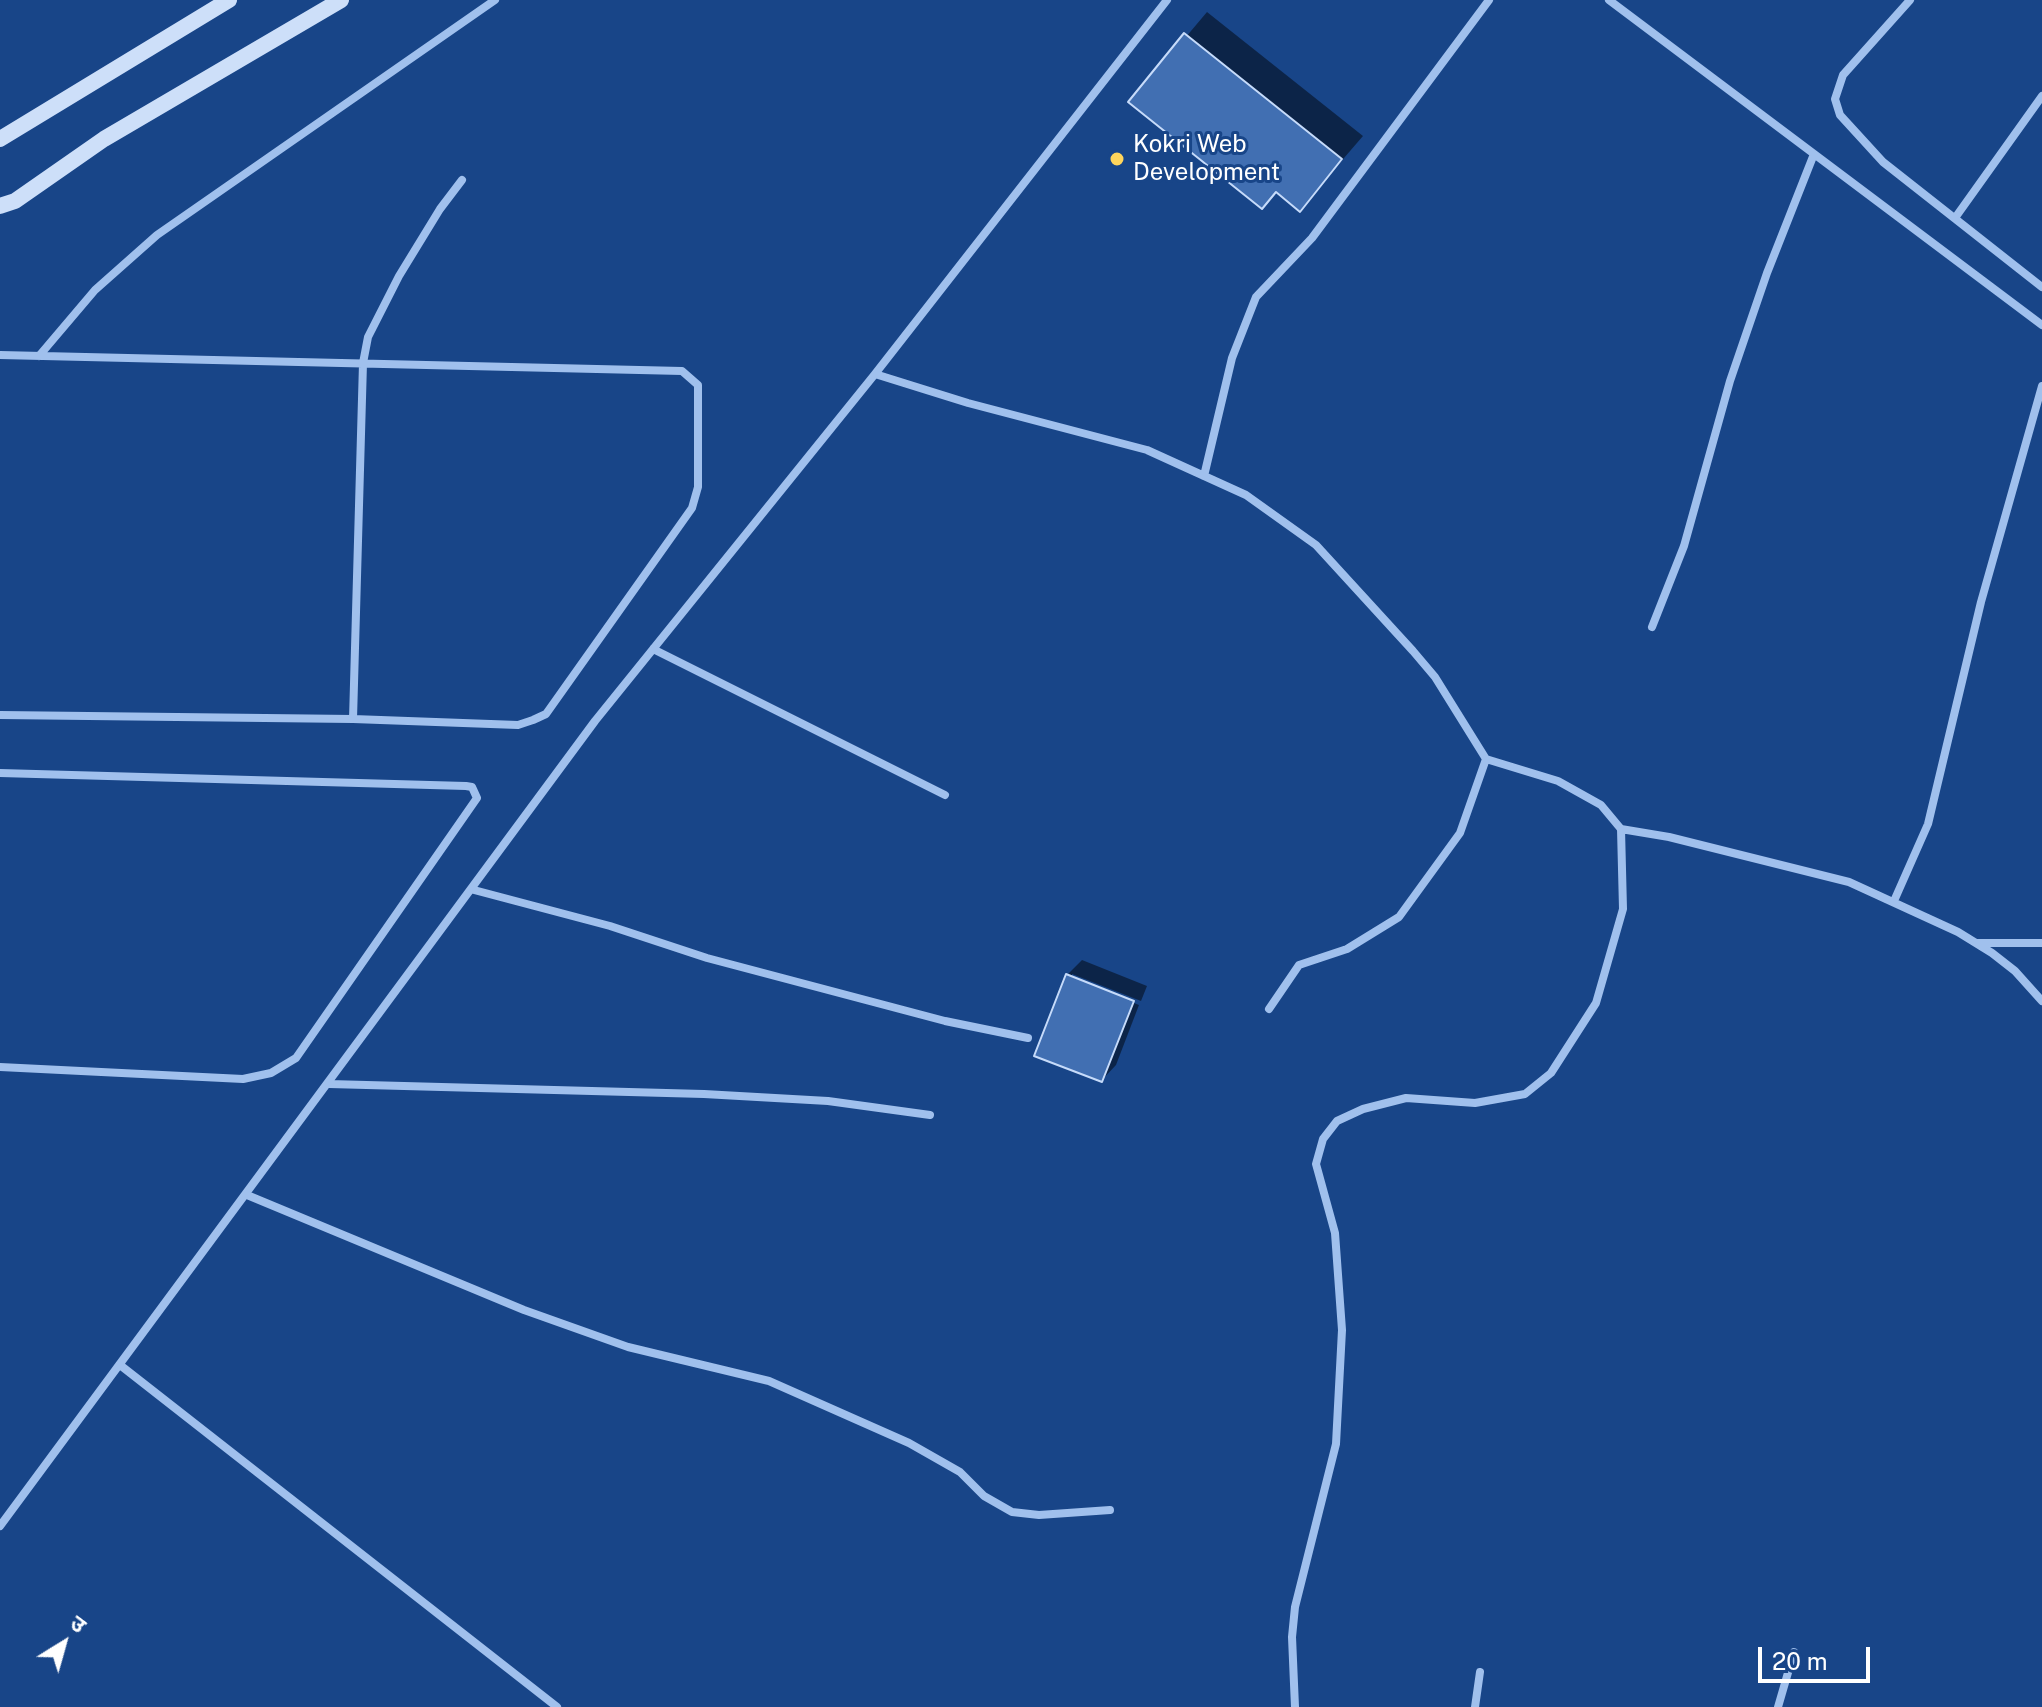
<!DOCTYPE html>
<html>
<head>
<meta charset="utf-8">
<style>
	body { margin:0 }
	#map { position:relative; width:2042px; height:1707px; overflow:hidden; background:#184588; font-family:"Public Sans","Noto Sans Devanagari",sans-serif }
	canvas { display:block }
	.north { position:absolute; left:24px; top:1603px; width:80px; height:80px; -webkit-text-stroke:6px #184588; paint-order:stroke; rotate:37deg; font-size:22px; font-weight:700; line-height:32px; text-align:center; color:#fff }
	.north::after { content:''; display:block; margin:auto; width:28px; height:36px; background:#fff; clip-path:polygon(50% 0,100% 100%,50% 72%,0 100%) }
	.scale { position:absolute; left:1758px; top:1647px; width:112px; height:36px; box-sizing:border-box; border:4px solid #fff; border-top:0; padding-left:10px; font-size:24px; line-height:28px; white-space:nowrap; color:#fff; -webkit-text-stroke:6px #184588; paint-order:stroke }
</style>
</head>
<body>
<div id="map">
<canvas width="2042" height="1707"></canvas>
<div class="north">उ</div>
<div class="scale">20 m</div>
</div>
<script>
const context = document.querySelector('canvas').getContext('2d');
context.lineJoin = 'round';
function fill(path, color) { context.fillStyle = color; context.fill(path, 'evenodd'); }
const shape = rows => new Path2D(rows.map(r => 'M' + r).join(''));
function stroke(path, color, width, dash) { context.strokeStyle = color; context.lineWidth = width; context.lineCap = dash ? 'butt' : 'round'; context.setLineDash(dash || []); context.stroke(path); }
function label(font, color, halo, rows, align = 'center') {
  context.font = font + ' "Public Sans",sans-serif'; context.lineWidth = 6; context.setLineDash([]); context.textBaseline = 'middle'; context.strokeStyle = halo; context.fillStyle = color; for (const [text, x, y, turn = 0] of rows) {
    context.save(); context.translate(x, y); context.rotate((+turn || 0) * Math.PI / 180); context.textAlign = isNaN(turn) ? turn : align; if (halo) context.strokeText(text, 0, 0); context.fillText(text, 0, 0); context.restore();
  }
}
fill(shape([
	[1207,12,1363,136,1300,209,1278,191,1262,207,1131,102],
	[1082,960,1147,986,1141,1001,1072,974,1072,978,1139,1005,1116,1065,1102,1080,1067,975]
]), '#0007');
const building = shape([
	[1184,33,1342,159,1300,212,1276,192,1262,209,1128,102,1184,33],
	[1066,974,1134,1001,1102,1082,1034,1056,1066,974]
]);
fill(building, '#416fb2');
stroke(building, '#c6dbfa', 2);
stroke(shape([
	[1609,0,2042,325],
	[1910,0,1843,75,1835,99,1840,115,1883,162,2042,287],
	[1955,218,2042,96],
	[0,355,682,371,698,385,698,487,692,508,546,714,533,720,518,725,353,719,0,715],
	[39,356,95,290,157,235,495,0],
	[875,374,968,403,1147,450,1246,495,1316,545,1413,651,1435,677,1486,759],
	[1204,476,1232,358,1256,297,1312,238,1489,0],
	[1652,627,1684,546,1730,381,1767,273,1814,154],
	[653,649,945,795],
	[353,719,363,363,368,337,399,276,440,209,462,180],
	[0,773,466,786,472,787,477,798,296,1058,271,1073,243,1079,0,1067],
	[1621,829,1669,837,1849,882,1958,932,1992,953,2015,971,2042,1001],
	[474,890,610,926,707,958,945,1021,1028,1038],
	[1894,901,1928,824,1981,602,2042,386],
	[1977,943,2042,943],
	[1269,1009,1299,965,1347,949,1399,917,1460,833,1486,759,1558,781,1601,805,1621,829,1623,909,1596,1003,1551,1073,1525,1094,1475,1103,1406,1098,1363,1109,1337,1121,1323,1139,1316,1164,1335,1233,1342,1330,1336,1444,1295,1607,1292,1637,1295,1707],
	[329,1084,704,1094,828,1101,930,1115],
	[247,1195,524,1310,628,1347,769,1381,909,1443,960,1472,984,1496,1012,1512,1039,1515,1110,1510],
	[120,1365,557,1707],
	[0,1526,595,721,875,374,1167,0],
	[1475,1707,1480,1672],
	[1778,1707,1794,1652]
]), '#a0c0ed', 8);
stroke(shape([
	[0,139,229,0],
	[0,206,15,201,104,139,341,0]
]), '#cddff9', 16);
for (const [x, y, r, color] of [
	[1117,159,8,"#ffd55c"]
]) { const dot = new Path2D(); dot.arc(x, y, r, 0, 2 * Math.PI); context.fillStyle = color; context.fill(dot); stroke(dot, '#184588', 3); }
label('24px', '#fff', '#184588', [
	["Kokri Web",1133,145],
	["Development",1133,173]
], 'left');
</script>
</body>
</html>
